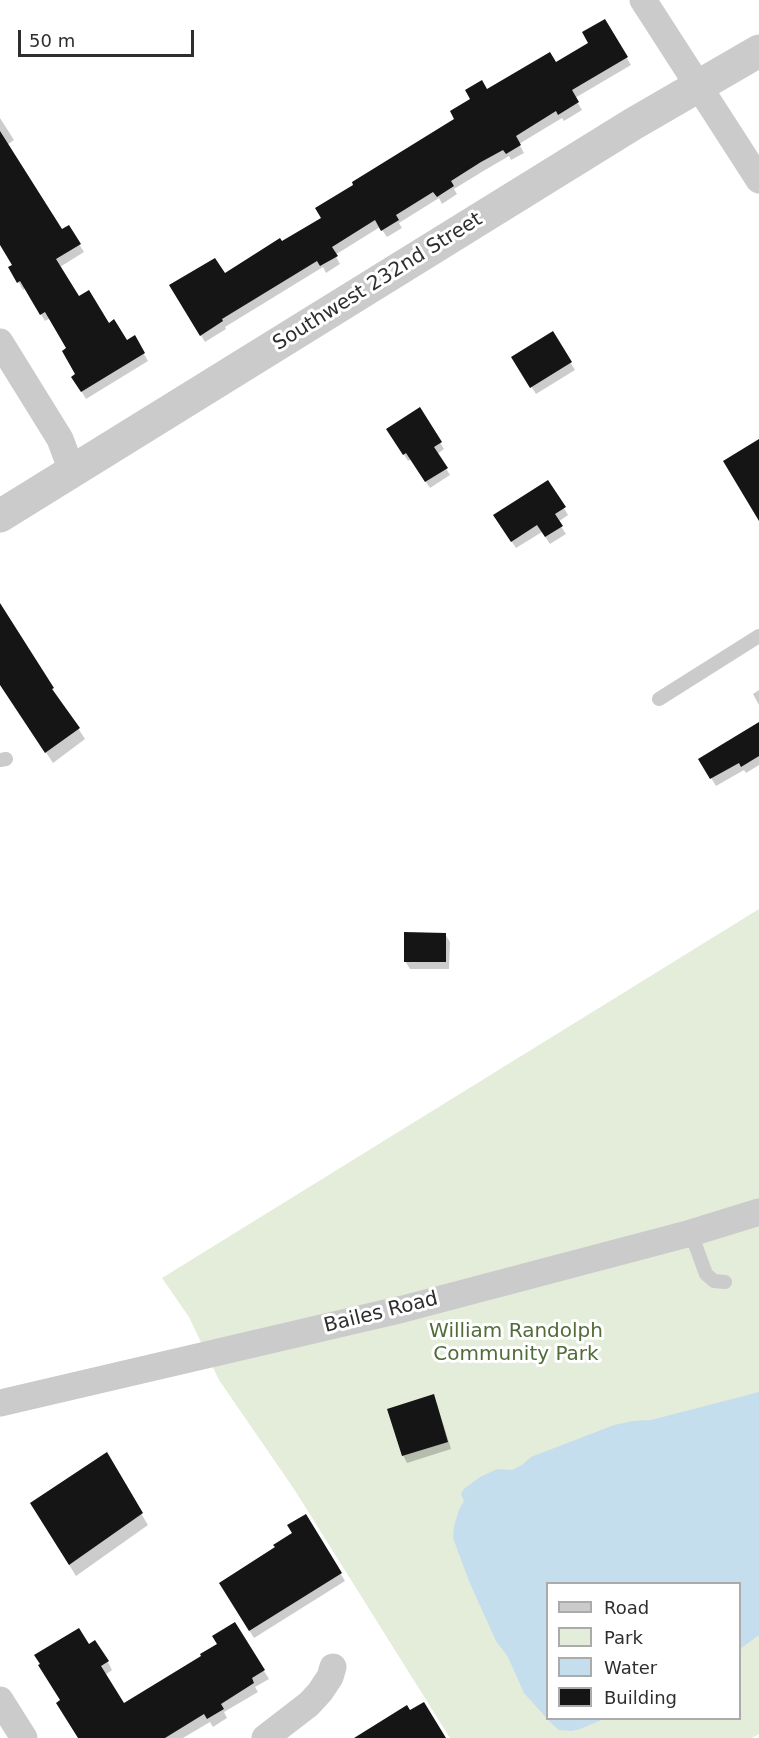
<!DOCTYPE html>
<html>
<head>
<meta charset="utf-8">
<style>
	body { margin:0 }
	#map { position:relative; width:759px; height:1738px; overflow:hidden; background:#fff; font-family:"DejaVu Sans",sans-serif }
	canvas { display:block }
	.legend { position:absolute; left:546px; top:1582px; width:195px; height:138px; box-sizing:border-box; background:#fff; border:2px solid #ababab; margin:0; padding:8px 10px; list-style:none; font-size:18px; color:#2e2e2e }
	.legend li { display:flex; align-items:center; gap:12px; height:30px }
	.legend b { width:30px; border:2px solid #ababab }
	.scale { position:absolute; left:18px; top:30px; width:176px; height:27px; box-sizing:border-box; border:3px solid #2e2e2e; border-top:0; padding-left:8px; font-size:18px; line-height:21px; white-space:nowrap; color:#2e2e2e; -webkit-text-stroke:4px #fff; paint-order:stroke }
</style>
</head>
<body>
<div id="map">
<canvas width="759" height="1738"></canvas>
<ul class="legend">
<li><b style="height:8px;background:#cbcbcb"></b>Road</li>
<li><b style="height:16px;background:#e4ecda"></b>Park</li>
<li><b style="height:16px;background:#c5deed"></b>Water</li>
<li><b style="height:16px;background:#151515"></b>Building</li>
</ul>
<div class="scale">50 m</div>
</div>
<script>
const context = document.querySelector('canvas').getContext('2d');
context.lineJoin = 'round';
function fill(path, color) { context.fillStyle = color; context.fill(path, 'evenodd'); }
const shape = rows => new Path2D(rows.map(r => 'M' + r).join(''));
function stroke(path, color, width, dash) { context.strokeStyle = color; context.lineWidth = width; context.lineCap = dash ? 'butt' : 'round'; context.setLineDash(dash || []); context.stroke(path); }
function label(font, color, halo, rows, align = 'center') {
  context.font = font + ' "DejaVu Sans",sans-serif'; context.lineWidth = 6; context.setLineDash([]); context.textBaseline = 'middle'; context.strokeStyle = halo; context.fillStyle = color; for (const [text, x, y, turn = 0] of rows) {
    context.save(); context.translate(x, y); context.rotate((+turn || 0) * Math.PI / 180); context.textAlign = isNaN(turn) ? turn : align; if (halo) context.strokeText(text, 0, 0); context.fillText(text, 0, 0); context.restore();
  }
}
fill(shape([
	[759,909,759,1734,752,1738,450,1738,294,1489,219,1380,189,1317,162,1278],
	[548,1584,740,1584,740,1718,548,1718]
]), '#e4ecda');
fill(shape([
	[759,1392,759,1635,740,1649,740,1584,548,1584,548,1718,604,1719,580,1729,572,1731,559,1730,551,1723,524,1693,508,1657,496,1641,469,1581,453,1538,454,1526,459,1510,464,1501,461,1494,464,1489,480,1477,497,1469,512,1470,522,1465,531,1457,614,1425,633,1421,651,1420]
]), '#c5deed');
fill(shape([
	[604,21,631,65,575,98,582,110,564,121,562,118,519,144,524,153,511,160,509,156,485,170,454,189,457,194,442,204,439,198,399,223,402,228,387,237,380,227,335,255,340,264,326,273,323,267,225,327,226,329,205,342,171,286,224,275,322,218,456,119,487,91,555,64,590,43],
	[0,118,14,140,7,145,62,231,68,227,84,252,60,267,79,298,126,342,134,337,148,361,86,399,73,377,77,375,68,349,50,318,45,321,25,288,23,290,10,267,13,265,0,243],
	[552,333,575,370,536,394,513,358],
	[419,409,444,449,437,454,450,475,430,488,411,459,408,461,388,429],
	[548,482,568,515,558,522,566,534,550,544,542,532,516,548,499,523],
	[0,629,52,688,85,739,53,763,0,683],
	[759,690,759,705,753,694],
	[759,724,759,765,746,773,744,770,716,786,700,759],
	[445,934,450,942,449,969,410,969,405,961],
	[433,1396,437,1404,451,1449,407,1463,403,1455],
	[106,1455,148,1525,76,1576,38,1515],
	[305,1516,345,1581,254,1638,221,1584,277,1548,294,1534],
	[234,1624,269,1679,255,1687,258,1692,224,1712,227,1718,213,1727,210,1722,183,1738,86,1738,88,1646,95,1642,108,1662,112,1670,105,1675,124,1706,203,1657,218,1644]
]), '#0003');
fill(shape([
	[605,19,628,57,572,90,579,102,558,115,556,111,516,136,521,145,506,154,503,150,481,162,451,181,454,186,437,197,433,192,396,215,399,220,381,231,375,220,332,247,338,256,320,266,317,261,222,319,223,321,200,336,169,285,215,258,225,273,280,238,282,241,321,218,315,208,353,185,352,182,454,119,450,111,470,99,465,90,482,80,487,89,550,52,556,62,588,43,582,32],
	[0,131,62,229,69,225,81,244,56,259,79,296,89,290,109,323,114,319,127,340,135,335,145,353,81,392,71,377,75,374,62,351,66,348,45,312,40,315,20,281,17,283,8,267,12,265,0,245],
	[553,331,572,362,530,388,511,357],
	[420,407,442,442,434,447,448,468,425,482,406,453,403,455,386,429],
	[759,439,759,521,723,461],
	[548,480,566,507,555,514,563,526,545,537,537,525,511,542,493,515],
	[0,603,54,688,52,689,80,728,45,753,0,685],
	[759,722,759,756,741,767,739,763,710,779,698,759],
	[404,932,446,933,446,962,404,962],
	[434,1394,448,1442,402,1456,387,1409],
	[107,1452,143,1513,69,1565,30,1503],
	[306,1514,342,1573,249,1631,219,1583,275,1547,273,1545,292,1533,287,1525],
	[235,1622,265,1670,252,1678,254,1683,221,1704,224,1709,207,1719,204,1714,165,1738,78,1738,56,1703,60,1700,38,1665,40,1664,34,1655,79,1628,89,1644,95,1640,109,1661,101,1666,124,1703,201,1656,200,1654,217,1644,212,1636],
	[424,1702,446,1738,354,1738,407,1705,410,1710]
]), '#151515');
stroke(shape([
	[659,699,759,636],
	[0,760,6,759],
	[691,1233,706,1274,714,1281,725,1282]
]), '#cbcbcb', 14);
stroke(shape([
	[643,0,759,180],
	[0,342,60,439,72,471],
	[0,1403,403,1309,691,1233,759,1212],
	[0,1700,24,1738],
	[265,1738,309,1704,320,1692,330,1677,333,1667]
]), '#cbcbcb', 27);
stroke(shape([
	[0,516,633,124,759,51]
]), '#cbcbcb', 33);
label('20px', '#2e2e2e', '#fff', [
	["Southwest 232nd Street",378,282,-32],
	["Bailes Road",381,1313,-14]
]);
label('20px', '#516c39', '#fff', [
	["William Randolph",516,1332],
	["Community Park",516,1355]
]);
</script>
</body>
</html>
